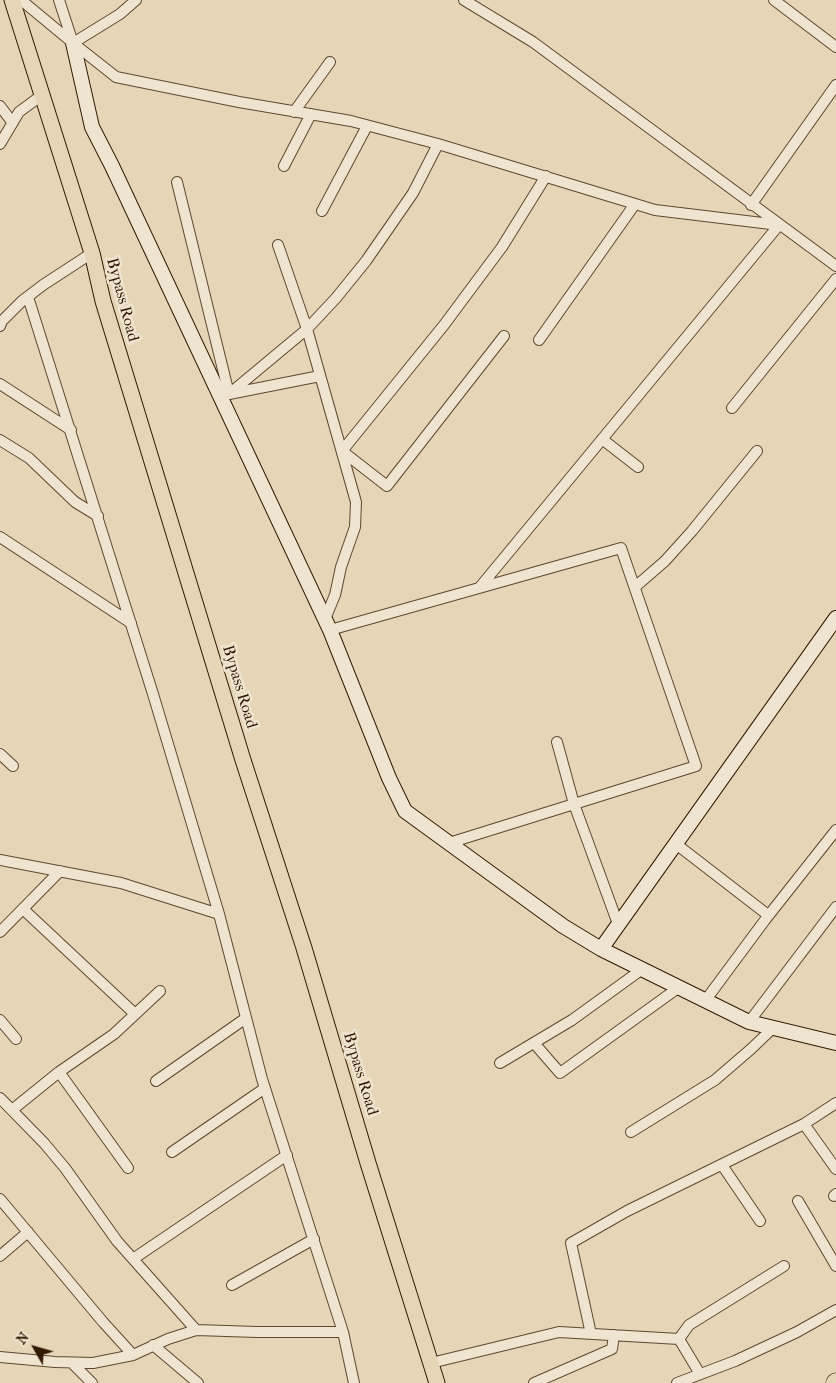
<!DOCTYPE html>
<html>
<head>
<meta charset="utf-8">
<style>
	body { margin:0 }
	#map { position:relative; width:836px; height:1383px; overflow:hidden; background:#e6d5b6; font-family:"IM FELL French Canon",serif }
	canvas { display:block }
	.north { position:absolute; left:10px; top:1323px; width:50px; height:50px; -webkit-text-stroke:4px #efe4d0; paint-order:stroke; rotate:308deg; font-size:14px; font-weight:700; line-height:20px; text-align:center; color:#321902 }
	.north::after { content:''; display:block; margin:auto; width:18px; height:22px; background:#321902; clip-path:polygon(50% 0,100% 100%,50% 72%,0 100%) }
</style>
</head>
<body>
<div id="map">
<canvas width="836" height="1383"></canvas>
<div class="north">N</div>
</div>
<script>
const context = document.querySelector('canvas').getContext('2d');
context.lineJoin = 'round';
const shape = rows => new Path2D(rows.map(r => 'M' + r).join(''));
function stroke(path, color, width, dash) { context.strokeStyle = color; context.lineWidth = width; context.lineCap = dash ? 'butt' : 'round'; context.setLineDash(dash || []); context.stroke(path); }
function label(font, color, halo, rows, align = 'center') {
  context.font = font + ' "IM FELL French Canon",serif'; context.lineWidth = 5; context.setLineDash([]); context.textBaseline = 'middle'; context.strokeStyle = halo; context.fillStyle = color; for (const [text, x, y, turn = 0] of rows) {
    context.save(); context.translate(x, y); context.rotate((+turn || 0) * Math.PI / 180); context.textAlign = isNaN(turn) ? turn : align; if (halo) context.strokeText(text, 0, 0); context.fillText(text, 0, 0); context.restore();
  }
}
const street = shape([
	[21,0,73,43,116,77,239,102,351,121,438,144,655,210,779,225],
	[59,0,73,43,120,14,136,0],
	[464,0,533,42,836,266],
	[774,0,836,47],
	[0,106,12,122],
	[294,112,330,62],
	[0,144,19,112,42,95],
	[284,166,311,114],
	[177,182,229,394,320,376],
	[751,205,836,85],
	[322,211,367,126],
	[278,245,307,329,356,502,355,527,341,567,335,595,325,619],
	[28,297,153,694,219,914,262,1079,343,1332,354,1383],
	[0,326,2,321,22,301,43,285,92,253],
	[504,336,387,486,342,451,444,325,502,247,546,176],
	[539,340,635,204],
	[0,384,71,430],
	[221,396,229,394,307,329,336,298,366,261,413,193,438,144],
	[732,408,836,279],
	[602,439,638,467],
	[0,440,29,458,75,502,98,516],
	[0,537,131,623],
	[480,587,779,225],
	[635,587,665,561,692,531,757,451],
	[330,630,621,548,696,766,449,843],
	[557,742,574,804,618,924],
	[0,754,13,766],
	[676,844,768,915],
	[0,860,121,883,219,914],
	[23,909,135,1014],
	[0,932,60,871],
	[705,1001,765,920,836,830],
	[0,1020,16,1039],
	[749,1022,836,907],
	[534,1043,560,1073,678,988],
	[500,1063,572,1020,641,970],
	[59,1072,128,1168],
	[156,1081,246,1018],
	[0,1098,44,1143,65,1168,117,1241,196,1330],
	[12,1110,59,1072,114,1034,160,991],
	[804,1124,836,1169],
	[631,1132,715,1080,751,1049,773,1028],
	[172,1152,265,1088],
	[722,1165,760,1221],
	[834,1196,836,1194],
	[0,1199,103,1322,133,1355],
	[798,1201,836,1266],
	[0,1256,28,1232],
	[133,1259,287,1155],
	[232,1285,314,1239],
	[591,1334,571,1243,627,1211,804,1124,836,1103],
	[679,1339,689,1325,784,1266],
	[153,1345,198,1383],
	[0,1357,55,1362,93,1363,133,1355,168,1339,196,1330,257,1332,343,1332],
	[72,1363,92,1383],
	[431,1363,559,1332,679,1339,700,1374],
	[534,1383,612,1349,614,1335],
	[677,1383,735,1361,797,1332,836,1310]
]);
const secondary = shape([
	[73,43,92,127,112,166,330,630,389,778,405,811,563,926,601,949,749,1022,836,1043],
	[601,949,836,618]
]);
const primary = shape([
	[12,0,92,253,103,301,243,760,304,948,368,1163,437,1383]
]);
const highway = shape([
	[835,1383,836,1382]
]);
stroke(street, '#5f482f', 12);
stroke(secondary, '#321902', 16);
stroke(primary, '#321902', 17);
stroke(highway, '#321902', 19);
stroke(street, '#efe4d0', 10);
stroke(secondary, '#efe4d0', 14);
stroke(primary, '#e6d5b6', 15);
stroke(highway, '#e6d5b6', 18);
label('16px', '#321902', '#efe4d0', [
	["Bypass Road",122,300,75],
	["Bypass Road",239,687,73],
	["Bypass Road",360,1074,73]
]);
</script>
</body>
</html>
